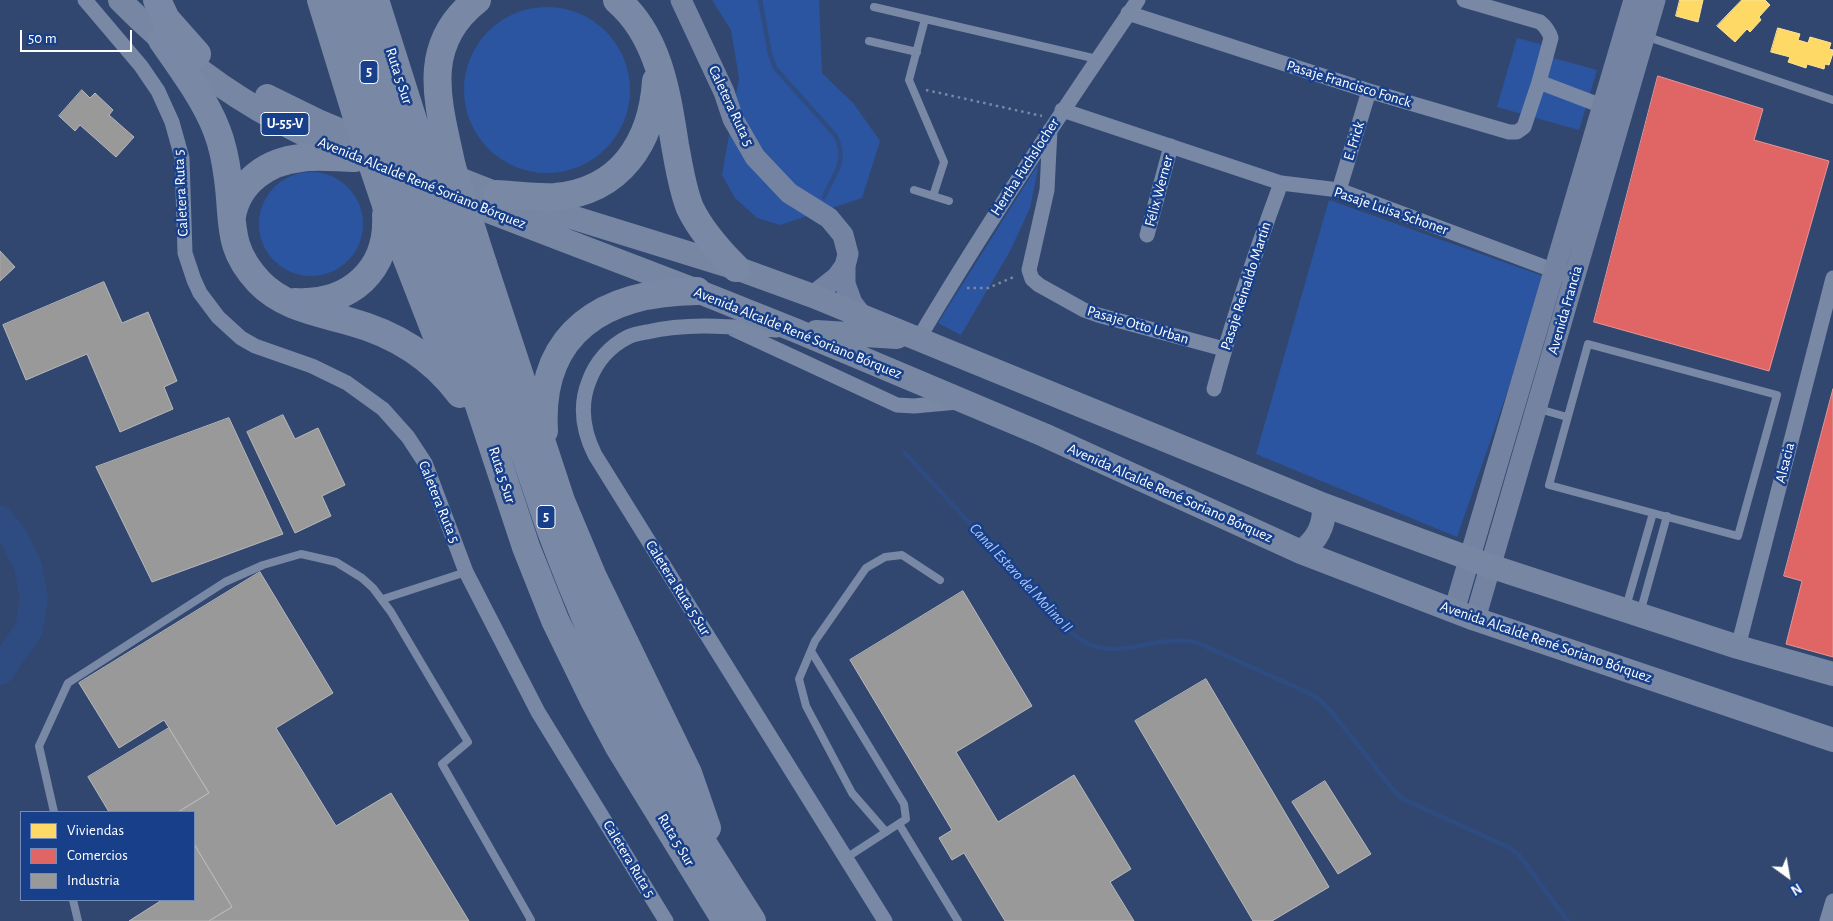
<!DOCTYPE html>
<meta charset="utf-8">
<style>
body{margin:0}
#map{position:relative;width:1833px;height:921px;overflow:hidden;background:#314770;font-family:"Alegreya Sans",sans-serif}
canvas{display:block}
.legend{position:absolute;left:20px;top:811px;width:175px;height:90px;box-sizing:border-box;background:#173f8a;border:1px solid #748cb9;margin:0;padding:6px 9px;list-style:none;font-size:15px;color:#fff}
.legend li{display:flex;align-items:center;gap:10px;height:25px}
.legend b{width:25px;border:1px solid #748cb9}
.north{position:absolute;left:1763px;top:851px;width:50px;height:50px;-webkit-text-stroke:4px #173f8a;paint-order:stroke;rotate:148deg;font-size:14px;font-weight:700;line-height:20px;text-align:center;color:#fff}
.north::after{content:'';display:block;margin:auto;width:18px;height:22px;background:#fff;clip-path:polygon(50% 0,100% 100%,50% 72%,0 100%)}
.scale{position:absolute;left:20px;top:30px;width:112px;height:22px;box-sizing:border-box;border:2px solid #fff;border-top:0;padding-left:6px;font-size:15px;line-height:18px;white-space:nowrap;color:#fff;-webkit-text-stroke:4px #173f8a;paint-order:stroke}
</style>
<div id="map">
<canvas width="1833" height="921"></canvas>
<ul class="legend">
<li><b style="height:14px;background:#ffd966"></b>Viviendas</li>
<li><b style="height:14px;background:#e06666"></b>Comercios</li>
<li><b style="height:14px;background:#999"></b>Industria</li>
</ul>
<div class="north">N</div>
<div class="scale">50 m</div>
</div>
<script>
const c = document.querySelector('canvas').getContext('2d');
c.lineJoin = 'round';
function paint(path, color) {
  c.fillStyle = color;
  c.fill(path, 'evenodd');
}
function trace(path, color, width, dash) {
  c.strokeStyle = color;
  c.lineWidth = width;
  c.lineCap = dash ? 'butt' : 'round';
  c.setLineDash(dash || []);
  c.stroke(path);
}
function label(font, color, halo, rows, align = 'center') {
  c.font = font + ' "Alegreya Sans",sans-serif';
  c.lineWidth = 5;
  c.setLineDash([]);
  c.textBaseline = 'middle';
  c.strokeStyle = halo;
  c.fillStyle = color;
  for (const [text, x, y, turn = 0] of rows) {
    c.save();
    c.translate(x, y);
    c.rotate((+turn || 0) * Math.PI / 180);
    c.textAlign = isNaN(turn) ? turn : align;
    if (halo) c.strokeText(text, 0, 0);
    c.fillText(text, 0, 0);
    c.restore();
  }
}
paint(new Path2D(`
 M712,0h107l3,73 32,31 26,37 -18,57 -82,27 -23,-7 -22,-20 -13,-23 17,-97 -8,-48z
 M464 90a83 83 0 1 1 166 0a83 83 0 1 1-166 0Z
 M1517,38l23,6 6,12 51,14 -18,60 -82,-23z
 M1039,163l-9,45 -20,43 -49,84 -23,-12z
 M259 224a52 52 0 1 1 104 0a52 52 0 1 1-104 0Z
 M1329,200l214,76 -32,105 -54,156 -201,-83z`), '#2b55a1');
const homes = new Path2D(`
 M1680,0h23l-5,22 -22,-6z
 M1742,0h23l5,5 -11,12 2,3 -11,12 -3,-3 -12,13 -18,-16z
 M1778,28l22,6 -2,6 10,3 2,-6 21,6 -2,6 4,1v3l-4,12 -4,-1 -1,5 -17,-5 -1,4 -18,-6 2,-5 -19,-5z`);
paint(homes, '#ffd966');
trace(homes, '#ffe494', 1);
const shops = new Path2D(`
 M1658,76l105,33 -9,31 75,21 -60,210 -175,-49z
 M1833,389v268l-47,-13 16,-63 -18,-5z`);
paint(shops, '#e06666');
trace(shops, '#e99494', 1);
const industry = new Path2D(`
 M82,90l8,8 5,-5 18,17 -4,5 25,22 -18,20 -36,-32 -5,6 -16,-15z
 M0,251l15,16 -15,14z
 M104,282l18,41 26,-11 29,69 -13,6 9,22 -53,23 -33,-78 -61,26 -23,-55z
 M283,415l12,24 23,-11 27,57 -23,11 9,20 -36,17 -48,-101z
 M229,418l54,116 -131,48 -56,-115z
 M260,572l73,121 -57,35 60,98 55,-33 78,128h-260l23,-14 -38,-63v-32h-16l31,-19 -45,-73 -45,28 -40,-65z
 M963,591l69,115 -76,46 42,70 76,-47 57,94 -21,13 24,39h-129l-41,-68 -12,7 -13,-22 13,-8 -102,-170z
 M1206,679l123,208 -57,34h-19l-118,-200z
 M169,728l40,65 -31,19h-69l-21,-35z
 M1325,781l46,73 -33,20 -46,-72z
 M194,844l38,63 -23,14h-80l33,-21h32z`);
paint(industry, '#999');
trace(industry, '#b8b8b8', 1);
trace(new Path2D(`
 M760,0l10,54 5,14 60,67c14,27 -1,38 -11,62
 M905,453l157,171c9,9 19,18 32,22 35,11 67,-13 104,-3l113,51 10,7 9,9 65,82 8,7 107,49 9,7 49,66`), '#2e4c82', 4.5);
trace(new Path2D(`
 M0,520l13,16 15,30 6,33 -5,30 -29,42`), '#2e4c82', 28);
trace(new Path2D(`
 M926,90l116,26
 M967,288h21l28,-12`), '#7888a5', 2.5, [2.5, 4]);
trace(new Path2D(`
 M874,7l223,52
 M925,19l-16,61 35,82 -11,34
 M1645,36l188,64
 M869,41l48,11
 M914,190l35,11
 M1588,344l189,51 -39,141 -189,-51z
 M1539,409l28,8
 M383,599l83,-27
 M1626,607l27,-94
 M1640,613l27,-97
 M811,651l93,153 2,15 -60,39
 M54,812l-15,-66 29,-63 157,-101 38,-17 38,-11 35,8 26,16 11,10 18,24 77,130 -26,22 89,156 -1,1
 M899,824l59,97
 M886,832l-34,-39 -46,-87 -7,-27 16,-38 51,-73 19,-11 17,-2 38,25
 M73,900l5,21`), '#7888a5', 8);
trace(new Path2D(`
 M85,0l56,66 17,25 14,31 10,36 3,95 9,27 6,13 18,24 23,21 14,8 57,20 35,17 36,26 25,28 17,26 41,109 72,140 128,209
 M1128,13l241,78 140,41h8l7,-5 15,-45 12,-44c-2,-7 -5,-11 -11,-16l-76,-22
 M1539,82l63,24
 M1062,110l219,73 58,7 224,84
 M1050,130l-3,60 -18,80 3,9 7,6 45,25 14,5 126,34
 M1339,190l30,-99
 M1147,235l24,-89
 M733,329l164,76 17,1 44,-4
 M776,330c-43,-3 -86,-8 -129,2 -6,1 -13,2 -19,5 -18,9 -32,25 -39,44 -10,25 -6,50 6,74l290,466
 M919,338c68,-115 143,-227 219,-338
 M1214,389c18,-70 42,-138 67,-206
 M1738,647l95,-369
 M1827,921l6,-20`), '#7888a5', 15);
trace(new Path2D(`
 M681,0l43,92 9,27 22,38 34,36 40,25 14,17 5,19 -3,12v18l7,19 10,13
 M813,296l24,-19 8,-11
 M1454,611l180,-611
 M1475,619l180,-619`), '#7383a1', 21);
trace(new Path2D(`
 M120,0c47,48 101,90 161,122 23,13 48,24 72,35
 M267,96l51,25 60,25
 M441,172l56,22 239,74 77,28 511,209 166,61 248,81 95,27
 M449,196l248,95 100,40 247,104 257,117 174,67 358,121
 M816,332l81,5
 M1301,552c16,-12 24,-26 23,-47`), '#7787a3', 24);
trace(new Path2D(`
 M157,0l9,19 31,35
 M321,0l41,134
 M347,0l45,145
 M375,0l44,139
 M617,0c42,36 50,94 58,145 4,21 7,43 15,63 11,23 28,42 46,60
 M162,40c19,27 44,61 55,91 6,15 9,32 11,48 6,43 -2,68 31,103 24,25 57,30 89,39 45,12 84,35 112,73
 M452,167c-13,-62 -34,-121 25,-167
 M497,194c19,1 39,4 58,3 66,-6 97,-55 101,-116
 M386,205l59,152
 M232,216c6,-34 36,-55 69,-58 17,-3 36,0 54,0
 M454,246l97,285c26,70 55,138 90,205 33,63 72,124 111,185
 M429,254l97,293 29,73 40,82 24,45 107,174
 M483,264l78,237 31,74 96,198 19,55
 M295,302c55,3 94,-32 91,-87
 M544,431c-6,-100 61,-139 153,-140`), '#7988a4', 28);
trace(new Path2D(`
 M362,134l24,71
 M419,139l35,107
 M392,145l37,109
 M452,167l31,97`), '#7988a4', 28);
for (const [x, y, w] of [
 [369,72,18],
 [285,124,48],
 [546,517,18]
]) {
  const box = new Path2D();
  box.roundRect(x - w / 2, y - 11.5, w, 23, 4);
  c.fillStyle = '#173f8a';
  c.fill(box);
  trace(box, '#fff', 1);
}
label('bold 14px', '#fff', null, [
 ["5",369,72],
 ["U-55-V",285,124],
 ["5",546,517]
]);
label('15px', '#fff', '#173f8a', [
 ["Ruta 5 Sur",399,76,72],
 ["Pasaje Francisco Fonck",1349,84,17],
 ["Caletera Ruta 5",731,106,65],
 ["E. Frick",1354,141,-73],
 ["Hertha Fuchslocher",1025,167,-57],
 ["Avenida Alcalde René Soriano Bórquez",422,183,22],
 ["Félix Werner",1159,191,-75],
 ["Caletera Ruta 5",181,193,-93],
 ["Pasaje Luisa Schoner",1391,211,19],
 ["Pasaje Reinaldo Martín",1246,286,-72],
 ["Avenida Francia",1565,310,-74],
 ["Pasaje Otto Urban",1138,325,16],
 ["Avenida Alcalde René Soriano Bórquez",798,333,22],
 ["Alsacia",1785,463,-76],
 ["Ruta 5 Sur",502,475,72],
 ["Avenida Alcalde René Soriano Bórquez",1170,493,24],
 ["Caletera Ruta 5",439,502,68],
 ["Caletera Ruta 5 Sur",678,588,58],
 ["Avenida Alcalde René Soriano Bórquez",1546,642,19],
 ["Ruta 5 Sur",676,840,59],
 ["Caletera Ruta 5",629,859,59]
]);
label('italic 16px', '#acc7f6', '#173f8a', [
 ["Canal Estero del Molino II",1021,578,47]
]);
</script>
